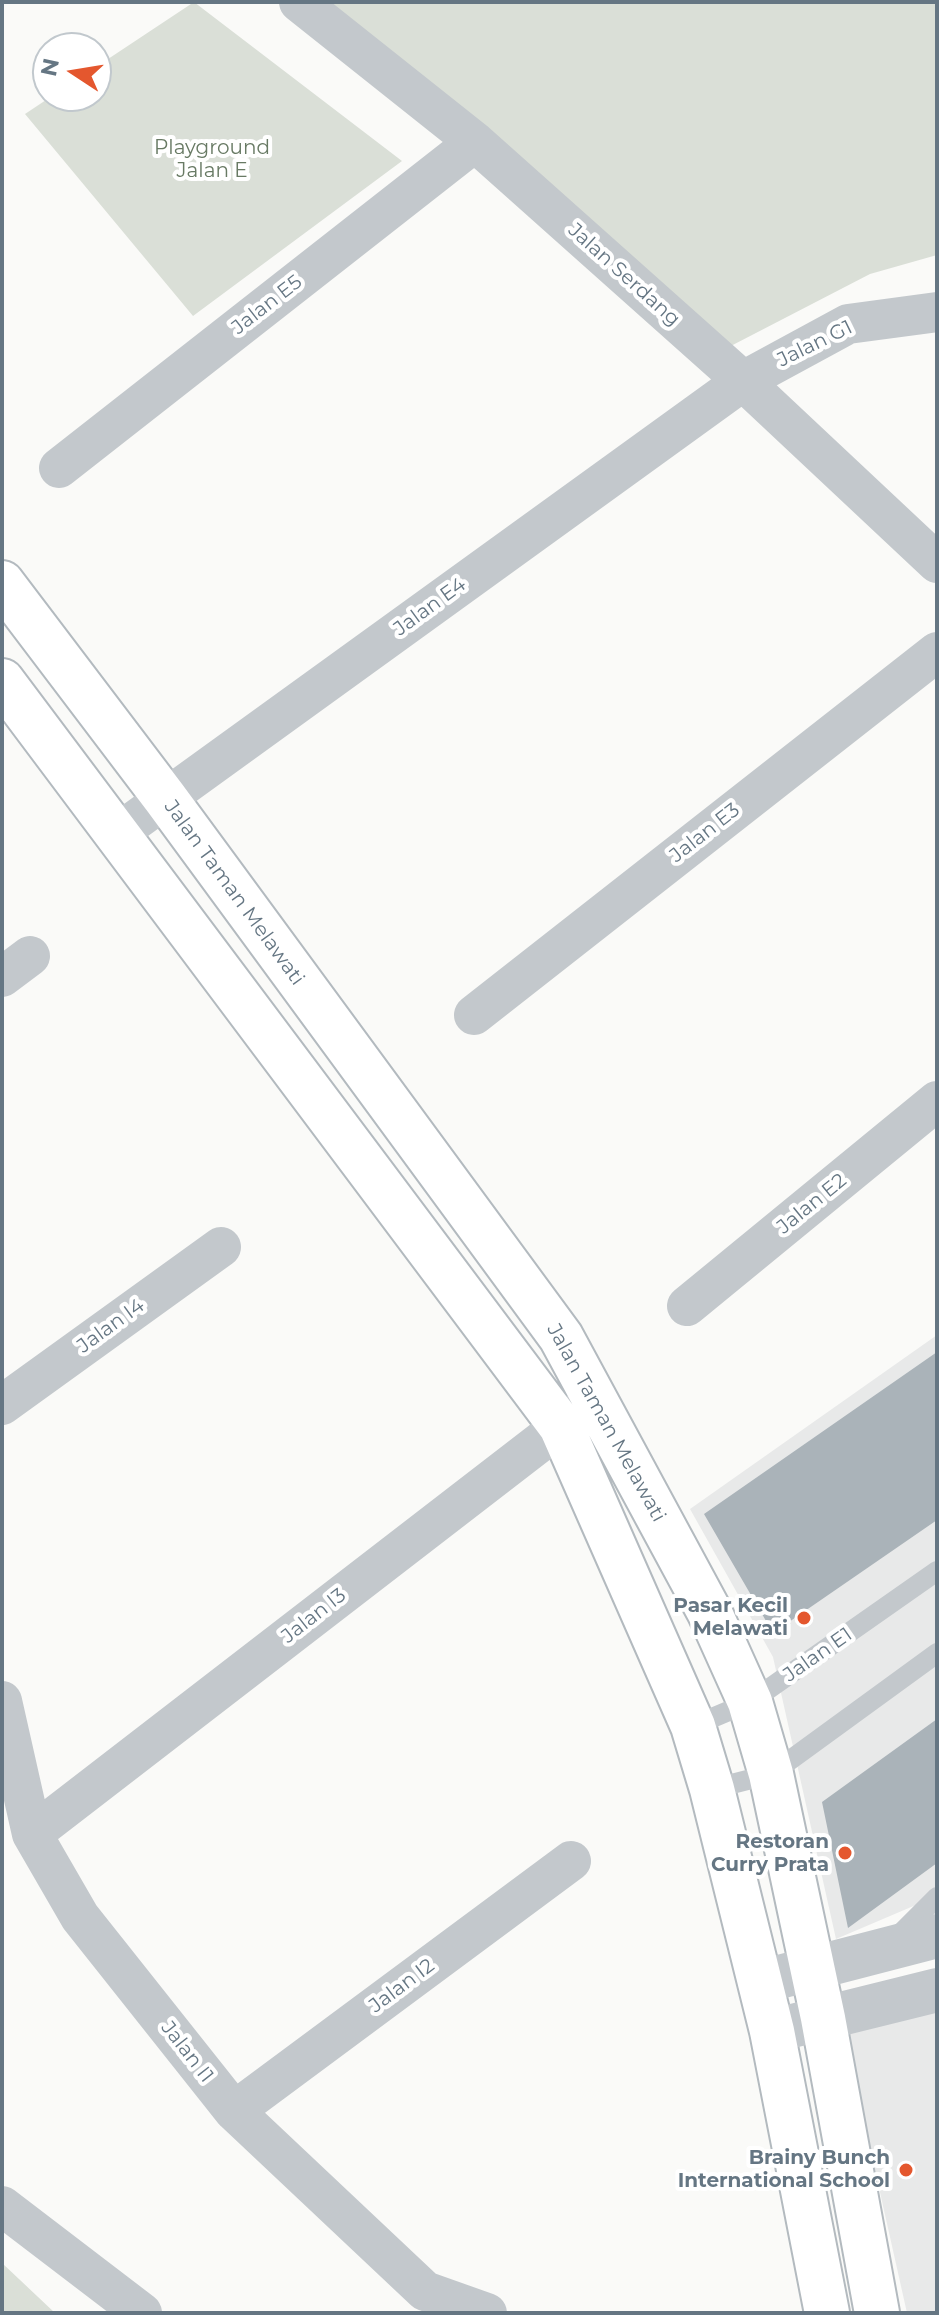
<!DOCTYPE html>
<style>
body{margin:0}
#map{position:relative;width:939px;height:2315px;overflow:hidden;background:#fafaf8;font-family:Montserrat,sans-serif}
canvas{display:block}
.frame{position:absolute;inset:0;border:4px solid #657683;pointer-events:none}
.north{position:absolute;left:32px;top:32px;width:80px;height:80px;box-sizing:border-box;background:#fff;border:2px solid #c1c8cd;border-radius:50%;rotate:282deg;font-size:22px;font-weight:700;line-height:32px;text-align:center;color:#657683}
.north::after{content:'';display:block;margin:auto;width:28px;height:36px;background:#e4572e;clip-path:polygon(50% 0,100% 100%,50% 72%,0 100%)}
</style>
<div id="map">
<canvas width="939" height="2315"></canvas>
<div class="frame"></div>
<div class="north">N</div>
</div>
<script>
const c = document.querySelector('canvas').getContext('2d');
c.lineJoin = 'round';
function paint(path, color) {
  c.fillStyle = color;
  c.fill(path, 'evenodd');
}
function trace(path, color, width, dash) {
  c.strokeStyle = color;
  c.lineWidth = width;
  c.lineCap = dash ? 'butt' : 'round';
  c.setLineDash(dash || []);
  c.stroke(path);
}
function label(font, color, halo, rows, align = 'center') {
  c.font = font + ' Montserrat,sans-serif';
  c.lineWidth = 8;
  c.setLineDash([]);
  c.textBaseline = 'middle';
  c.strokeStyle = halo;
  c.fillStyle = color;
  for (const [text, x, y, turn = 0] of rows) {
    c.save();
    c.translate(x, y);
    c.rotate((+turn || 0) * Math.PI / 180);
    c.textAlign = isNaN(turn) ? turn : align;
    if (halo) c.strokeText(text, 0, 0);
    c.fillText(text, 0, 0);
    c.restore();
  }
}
paint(new Path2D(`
 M937,1335v561l-101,43 -63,-282 -83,-148z
 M937,2000v313h-30l-64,-286z`), '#e8e9e9');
paint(new Path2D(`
 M194,2l208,159 -209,155 -168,-202 27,-18h44v-29z
 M299,2h638v253l-67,19 -145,75z
 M2,2263l53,50h-53z`), '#dadfd7');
paint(new Path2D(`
 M937,1352v168l-164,113 -69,-119z
 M937,1719v144l-89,65 -26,-126z`), '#aab3b9');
const secondary = new Path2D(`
 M2,583l163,215 396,539 148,274 41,91 21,72 52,244 54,295
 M2,681l559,745 132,300 19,63 60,242 55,282`);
trace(secondary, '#b3babf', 48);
trace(new Path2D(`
 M693,1726l57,-24 187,-131
 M712,1789l59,-15 166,-121
 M897,1937l40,-40`), '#c3c8cc', 20);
trace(new Path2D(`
 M299,2l176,140 268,239 194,182
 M59,468l416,-326
 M118,833l625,-452 105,-57 89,-12
 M2,977l28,-21
 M474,1015l463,-363
 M687,1306l250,-205
 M2,1405l219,-158
 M2,1701l30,133 48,83 154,194 191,180 62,22
 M32,1834l555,-428
 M234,2111l337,-250
 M2,2206l140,107`), '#c3c8cc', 40);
trace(new Path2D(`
 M760,1982l177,-46
 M772,2031l165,-41`), '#c3c8cc', 44);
trace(secondary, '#fff', 44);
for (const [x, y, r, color] of [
 [804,1618,8,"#e4572e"],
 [845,1853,8,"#e4572e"],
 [906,2170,8,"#e4572e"]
]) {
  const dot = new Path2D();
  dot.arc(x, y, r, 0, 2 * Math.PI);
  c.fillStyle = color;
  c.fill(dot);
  trace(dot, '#fff', 3);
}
label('20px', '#687a64', '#fff', [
 ["Playground",212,148],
 ["Jalan E",212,171]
]);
label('20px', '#657683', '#fff', [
 ["Jalan Serdang",624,275,42],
 ["Jalan E5",267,305,-38],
 ["Jalan G1",815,344,-26],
 ["Jalan E4",430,607,-36],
 ["Jalan E3",705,833,-38],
 ["Jalan Taman Melawati",234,893,54],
 ["Jalan E2",812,1204,-39],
 ["Jalan I4",111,1326,-36],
 ["Jalan Taman Melawati",606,1423,61],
 ["Jalan I3",314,1616,-38],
 ["Jalan E1",818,1655,-35],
 ["Jalan I2",402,1986,-37],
 ["Jalan I1",187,2052,52]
]);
label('bold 20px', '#657683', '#fff', [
 ["Pasar Kecil",788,1606],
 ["Melawati",788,1629],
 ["Restoran",829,1842],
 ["Curry Prata",829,1865],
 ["Brainy Bunch",890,2158],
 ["International School",890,2181]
], 'right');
</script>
